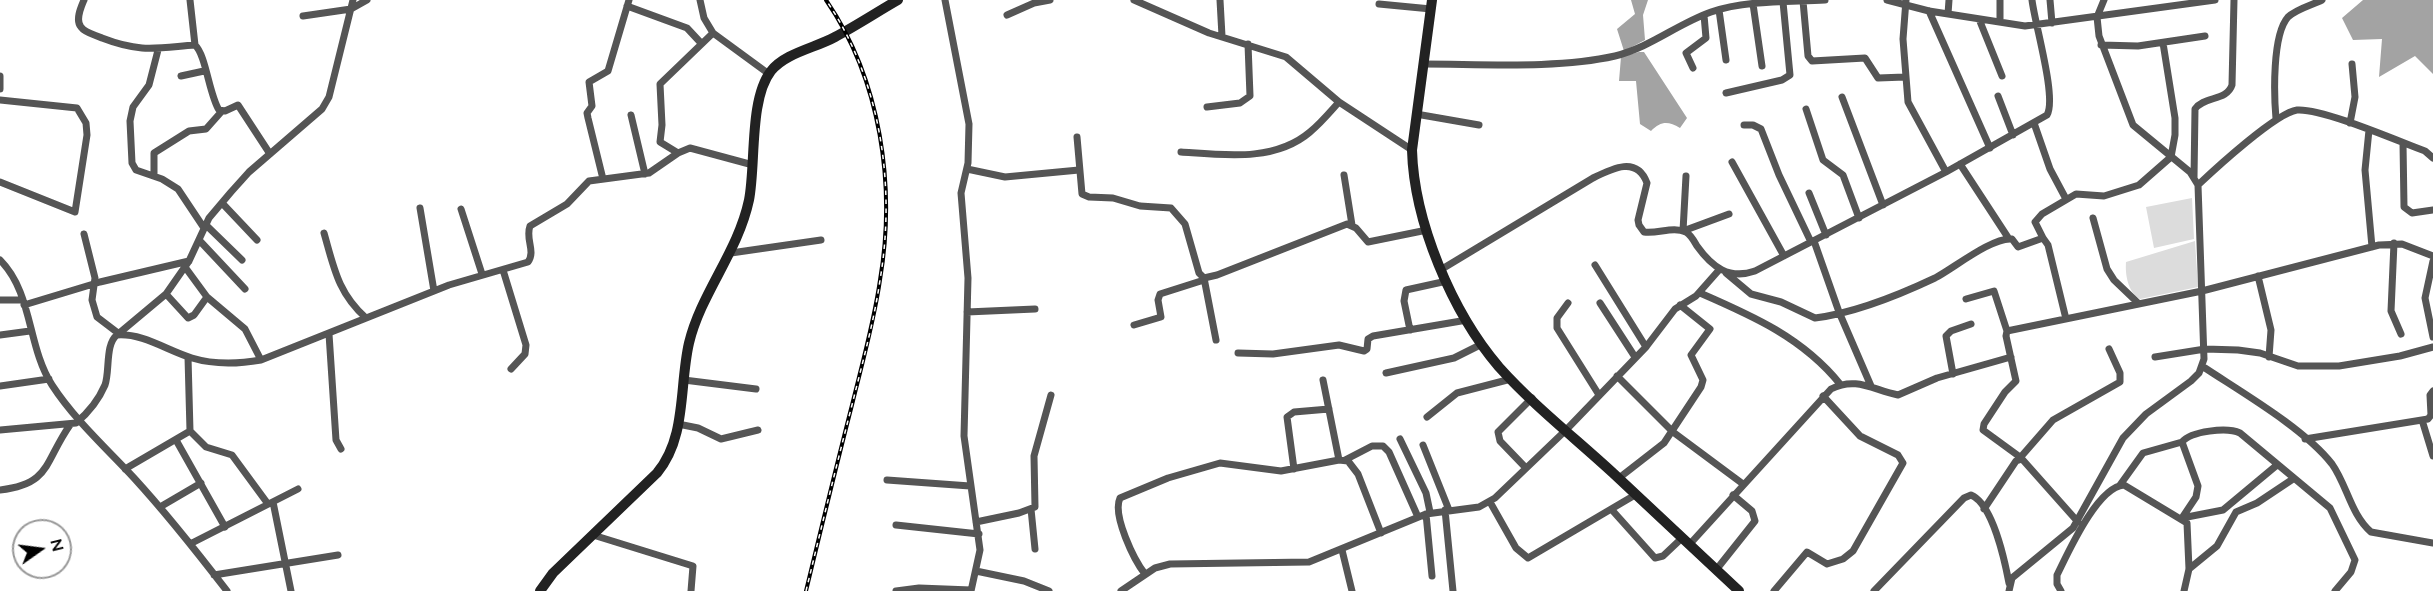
<!DOCTYPE html>
<style>
body{margin:0}
#map{position:relative;width:2433px;height:591px;overflow:hidden;background:#fff;font-family:Lato,sans-serif}
canvas{display:block}
.north{position:absolute;left:12px;top:519px;width:60px;height:60px;box-sizing:border-box;background:#fff;border:2px solid #999;border-radius:50%;rotate:76deg;font-size:16px;font-weight:700;line-height:24px;text-align:center;color:#000}
.north::after{content:'';display:block;margin:auto;width:21px;height:27px;background:#000;clip-path:polygon(50% 0,100% 100%,50% 72%,0 100%)}
</style>
<div id="map">
<canvas width="2433" height="591"></canvas>
<div class="north">N</div>
</div>
<script>
const c = document.querySelector('canvas').getContext('2d');
c.lineJoin = 'round';
function paint(path, color) {
  c.fillStyle = color;
  c.fill(path, 'evenodd');
}
function trace(path, color, width, dash) {
  c.strokeStyle = color;
  c.lineWidth = width;
  c.lineCap = dash ? 'butt' : 'round';
  c.setLineDash(dash || []);
  c.stroke(path);
}
paint(new Path2D(`
 M2192,198l2,41 -40,9 -8,-41z
 M2195,241l3,46 -58,12c-12,-7 -15,-24 -14,-37z`), '#dcdcdc');
paint(new Path2D(`
 M1631,0h17l-5,15 2,25 -21,11 -7,-22 18,-15z
 M2363,0h70v74l-18,-18 -36,21 3,-38 -29,1 -11,-22z
 M1639,52h5l43,66 -7,10c-12,-7 -19,-7 -29,3l-11,-7 -4,-43h-17l2,-24z`), '#a3a3a3');
trace(new Path2D(`
 M84,0c-3,7 -9,20 -3,27 4,6 15,8 21,11 39,15 54,10 93,7 11,10 14,49 24,65l6,1 13,-6 32,49
 M190,0l5,45
 M700,0l4,18 9,15 56,41
 M945,0l24,124 -1,39 -7,30 7,85 -4,158 16,114 -9,41
 M1134,0l75,33 77,24 53,45 73,48
 M1220,0l2,36
 M1887,0l42,11 96,15 190,-26
 M1906,0l-3,39 5,63 38,70
 M2050,0l2,23
 M1803,1l5,55 4,5 53,-3 13,20 27,-1
 M1379,4l52,5
 M1753,4l9,62
 M627,6l60,22 14,15
 M1719,10l7,50
 M1929,11l61,137
 M1948,14l1,-14
 M1007,15l27,-12 16,-3
 M303,16l48,-7 16,-9
 M1979,19l23,57
 M2000,22v-22
 M2101,45l37,1 67,-10
 M158,50l-9,35 -16,22 -3,14 2,42 4,7 26,9 16,10 26,39
 M1423,64c60,0 135,5 192,-8 36,-9 62,-32 96,-44 35,-12 77,-10 114,-12
 M1693,68l-7,-15 20,-15 -2,-23
 M0,76v13
 M181,76l23,-5
 M1726,93l56,-13 8,-5 -7,-73
 M1998,96l15,39
 M1842,97l41,108
 M0,100l77,8 9,15 1,12 -12,77 -75,-30
 M1207,107l33,-4 10,-7 -2,-52
 M1806,109l17,51 20,15 16,43
 M1416,114l63,11
 M631,115l14,59
 M2276,119c-2,-23 -4,-84 12,-102 8,-8 24,-12 34,-17
 M2034,123l16,46 16,30
 M2350,123l5,-26 -3,-33
 M1744,125h9l8,4 18,46 32,67
 M2369,130l-4,40 7,77
 M1077,137l5,57 7,3 24,1 27,8 31,2 14,16 14,49 5,5 13,-3 130,-51 9,4 12,14 59,-12
 M2403,143l1,64 8,6 21,-3
 M1181,152c43,3 94,10 129,-20 11,-9 20,-20 29,-30
 M678,153l-18,-11 2,-17 -2,-41 53,-51
 M1732,162l52,94
 M1960,164l49,75
 M967,169l38,8 74,-7
 M1344,175l8,50
 M154,176v-23l35,-22 17,-2 16,-18
 M1686,176l-3,55 46,-17
 M2194,178l1,-69c9,-13 32,-8 37,-24l2,-85
 M603,179l-15,-61 -1,-5 5,-7 -3,-24 19,-11 21,-71
 M2198,185c18,-17 78,-72 99,-75 25,-2 101,31 128,41l8,7
 M1809,193l17,42
 M222,203l35,37
 M420,208l14,83
 M461,209l21,65
 M2093,218l14,51 7,11 24,23
 M206,225l36,35
 M324,233c10,35 14,60 42,85
 M84,234l11,44 -3,22 5,17 21,16
 M2043,238l-8,-16 7,-8 34,-20 28,2 35,-11 32,-28 4,-22v-17l-12,-75
 M199,240l46,49
 M1814,241l25,71 32,74
 M2394,243l-3,68 10,23
 M731,253l90,-13
 M0,260c33,33 27,86 52,125 22,34 54,63 82,93 33,36 63,74 93,113
 M2433,261l-8,37 8,39
 M1595,265l51,82
 M185,267l22,30 38,32 16,31
 M1442,269l151,-91c20,-10 44,-22 54,5l-9,37 1,5 5,7c14,2 29,-6 42,0 5,3 8,9 11,14 15,21 32,34 58,25l191,-99 101,-57c10,-17 -12,-90 -15,-115
 M503,270l23,75 -1,9 -14,15
 M1726,273l25,21 30,8 34,16c40,-5 84,-23 120,-40 19,-10 57,-41 77,-39l6,8 25,-9 5,7 18,74
 M2258,276l13,54 -2,27
 M1204,278l12,62
 M1700,293c53,23 103,45 140,91
 M166,294l22,24 6,-3 13,-18
 M1966,299l28,-8 13,40
 M0,300h23
 M1568,303l-11,15v10l42,67
 M1600,303l35,54
 M24,305l76,-23 89,-21
 M967,312l68,-3
 M1134,325l27,-8 -3,-17 2,-6 44,-14
 M1410,330l-6,-29 2,-11 41,-9
 M329,334l7,106 5,9
 M0,335l30,-4
 M117,335l49,-41 23,-33 20,-43 22,-26 18,-20 73,-63 7,-12 24,-97
 M1238,353l35,1 66,-9 25,6 3,-2 1,-10 5,-3 94,-16
 M2155,357l50,-8 33,1 22,3 38,13h41l61,-10 33,-9
 M2202,366c39,26 102,62 130,98 15,21 19,51 39,68l62,11
 M1386,373l68,-15 28,-14
 M1953,374l-7,-38 5,-5 20,-7
 M1617,376l56,56 70,52
 M684,380l72,9
 M1323,380l16,80
 M0,386l49,-7
 M1427,417l30,-24 54,-14
 M2424,420h-2l11,36
 M678,424l20,4 23,11 37,-9
 M0,430l76,-7c12,-10 23,-24 29,-38 5,-14 0,-41 12,-50 26,-2 51,16 75,23 23,7 46,6 69,2l188,-75 79,-23c8,-11 -3,-23 2,-36l37,-22 22,-23 60,-8 29,-20 12,-5 63,17
 M190,431l16,16 26,8 36,49
 M1400,439l26,54 4,19
 M2305,439l123,-20 3,-4 -1,-20 3,-4
 M176,440l49,87
 M1423,445l26,65
 M2020,457l-37,-27 1,-6 21,-32 11,-11 -10,-45 1,-5 195,-40 177,-46 23,-1 31,12
 M2019,459l34,-39 67,-38v-9l-11,-24
 M1345,460l27,-14h11l6,6 29,65
 M1526,468l-26,-27 -2,-9 34,-34
 M125,469l65,-38 -2,-74
 M1294,469l-7,-52 7,-5 35,-3
 M1619,478l45,-35 37,-56 2,-7 -12,-25 19,-26 -30,-24
 M887,480l83,6
 M2120,485l23,-32 39,-11
 M0,490c51,-6 44,-28 70,-65
 M273,502l18,89
 M1490,502l26,46 12,10 107,-63
 M160,507l41,-24
 M1031,509l4,40
 M1984,509l32,-48 6,-2 56,63
 M1445,510l8,81
 M1612,510l43,48 8,-2 19,-18
 M1426,514l6,62
 M2182,518l14,-21 2,-11 -16,-44c9,-11 45,-15 58,-9l90,75 25,52 -4,12 -16,19
 M2182,518l41,-8 54,-45
 M976,522l43,-9 16,-6 -1,-51 17,-61
 M896,525l83,9
 M593,535l100,31 -2,25
 M190,544l108,-55
 M1689,545l142,-156c25,-13 42,1 67,6l39,-17 74,-21
 M1342,550l10,41
 M2189,569l28,-23 19,-34 21,-9 36,-24
 M1716,570l39,-49 -3,-10 -19,-16
 M976,571l48,10 25,10
 M1145,574c-11,-14 -33,-59 -25,-76l48,-20 52,-15 61,8 58,-11 9,1 10,13 23,59
 M214,575l124,-20
 M896,591l23,-3 52,2
 M1121,591l34,-23 15,-4 139,-2 117,-48 53,-7 16,-9 71,-68 80,-83 29,-38 21,-13 23,-26
 M1774,591l33,-39 20,12 16,-5 10,-8 50,-88 -5,-8 -38,-19 -37,-40
 M1874,591l90,-93 7,-3c22,9 34,67 38,88
 M2009,591l3,-13 61,-50 50,-90 23,-24 45,-33 8,-8 5,-14 -6,-174 -8,-13 -57,-47 -34,-89 -2,-19 7,-17
 M2061,591l-4,-7v-9c11,-22 40,-88 67,-90l63,38 2,46 -5,22`), '#555', 7);
trace(new Path2D(`
 M1432,0l-20,150c2,72 40,162 87,217 34,38 76,71 114,106 42,39 84,79 126,118
 M540,591l13,-18 104,-100c30,-36 22,-87 32,-130 12,-50 49,-91 60,-143 7,-35 0,-101 22,-129 14,-18 44,-23 64,-34 21,-11 42,-25 63,-37`), '#222', 10);
const rail = new Path2D(`
 M806,591c15,-62 30,-124 46,-186 10,-41 22,-83 28,-125 16,-94 1,-200 -54,-280`);
trace(rail, '#000', 4);
trace(rail, '#fff', 1.5, [4.5]);
</script>
